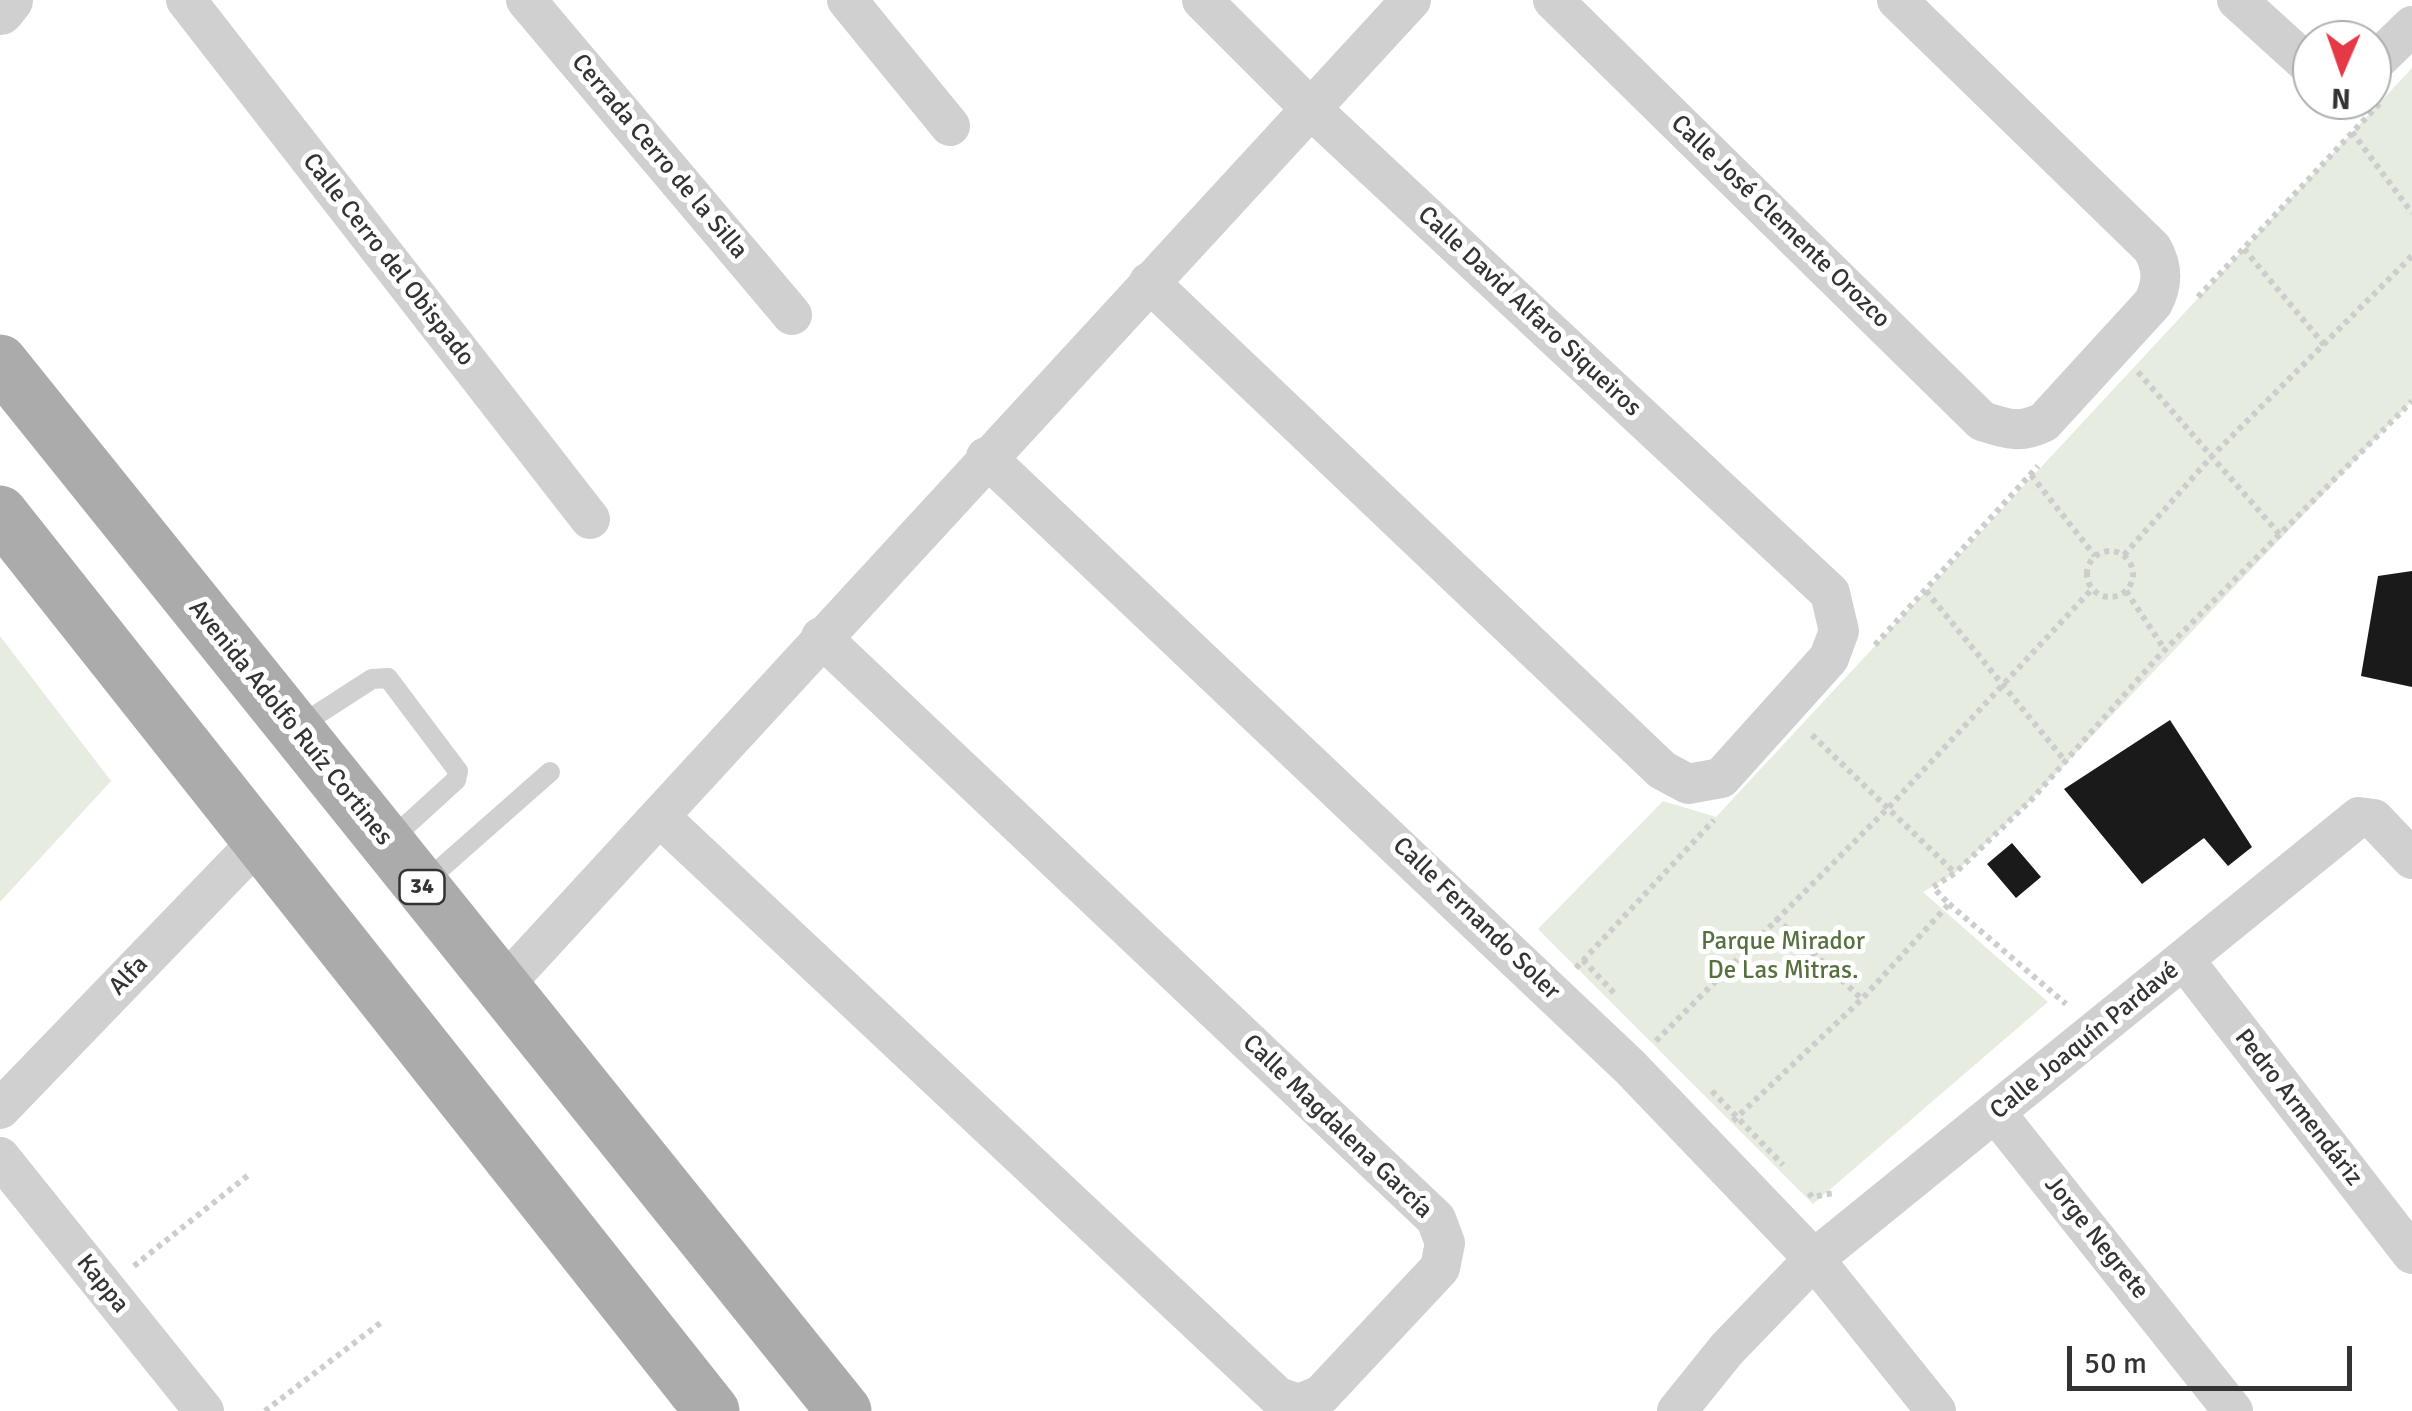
<!DOCTYPE html>
<meta charset="utf-8">
<style>
body{margin:0}
#map{position:relative;width:2412px;height:1411px;overflow:hidden;background:#fff;font-family:Signika,sans-serif}
canvas{display:block}
.north{position:absolute;left:2292px;top:20px;width:100px;height:100px;box-sizing:border-box;background:#fff;border:2px solid #adadad;border-radius:50%;rotate:182deg;font-size:28px;font-weight:700;line-height:40px;text-align:center;color:#333}
.north::after{content:'';display:block;margin:auto;width:35px;height:45px;background:#e63946;clip-path:polygon(50% 0,100% 100%,50% 72%,0 100%)}
.scale{position:absolute;left:2067px;top:1346px;width:285px;height:45px;box-sizing:border-box;border:5px solid #333;border-top:0;padding-left:12px;font-size:30px;line-height:35px;white-space:nowrap;color:#333;-webkit-text-stroke:8px #fff;paint-order:stroke}
</style>
<div id="map">
<canvas width="2412" height="1411"></canvas>
<div class="north">N</div>
<div class="scale">50 m</div>
</div>
<script>
const c = document.querySelector('canvas').getContext('2d');
c.lineJoin = 'round';
function paint(path, color) {
  c.fillStyle = color;
  c.fill(path, 'evenodd');
}
function trace(path, color, width, dash) {
  c.strokeStyle = color;
  c.lineWidth = width;
  c.lineCap = dash ? 'butt' : 'round';
  c.setLineDash(dash || []);
  c.stroke(path);
}
function label(font, color, halo, rows, align = 'center') {
  c.font = font + ' Signika,sans-serif';
  c.lineWidth = 10;
  c.setLineDash([]);
  c.textBaseline = 'middle';
  c.strokeStyle = halo;
  c.fillStyle = color;
  for (const [text, x, y, turn = 0] of rows) {
    c.save();
    c.translate(x, y);
    c.rotate((+turn || 0) * Math.PI / 180);
    c.textAlign = isNaN(turn) ? turn : align;
    if (halo) c.strokeText(text, 0, 0);
    c.fillText(text, 0, 0);
    c.restore();
  }
}
paint(new Path2D(`
 M2412,68v333l-381,399 -76,73 -32,19 125,110 -235,202 -275,-275 125,-128 53,16z
 M0,636l111,145 -111,121z`), '#e6ecdf');
paint(new Path2D(`
 M2412,571v116l-51,-11 17,-100z
 M2170,720l82,127 -24,19 -24,-28 -62,46 -78,-95z
 M2012,843l29,34 -25,21 -29,-34z`), '#1a1a1a');
trace(new Path2D(`
 M2352,132l60,81
 M2244,249l82,98
 M2198,297l183,-195
 M2138,372l144,165
 M2031,475l64,81
 M2087 574a23 23 0 1 1 46 0a23 23 0 1 1-46 0Z
 M2124,555l89,-100 199,-199
 M1926,591l140,171
 M2126,591l39,59
 M1875,645l163,-179
 M1812,735l143,138
 M1949,904l117,100
 M1776,918l86,81
 M1583,960l32,34
 M1576,968l138,-148
 M1656,1041l234,-235 202,-217
 M1712,1091l71,74
 M1733,1121l129,-122 87,-95 -16,-17 22,-14 76,-73 127,-143 254,-256
 M1809,1193l3,4 22,-4
 M134,1266l117,-93
 M265,1411l118,-90`), '#cdcdcd', 6, [5, 5]);
trace(new Path2D(`
 M296,728l76,-49 16,-1 70,93 -2,9 -68,62
 M424,883l126,-111`), '#d0d0d0', 20);
trace(new Path2D(`
 M186,0l404,519
 M526,0l266,315
 M847,0l103,126
 M1553,0l429,421c25,8 38,13 62,1l109,-119c10,-19 10,-36 -1,-55l-255,-248
 M2237,0l75,68
 M2372,65l40,-39
 M1149,282l513,488 26,14 33,-6 108,-120 10,-27 -9,-38 -519,-484 -109,-109
 M986,457l644,610 184,192 122,152
 M661,818l617,579 21,7 22,-9 119,-127 5,-25 -9,-24 -615,-582
 M2185,961l227,293
 M502,987l909,-987
 M0,1109l257,-266
 M1995,1112l238,299
 M0,1157l204,254
 M1677,1411l50,-62 87,-90 545,-442 15,2 38,40`), '#d0d0d0', 40);
trace(new Path2D(`
 M0,10l8,-10`), '#d0d0d0', 50);
trace(new Path2D(`
 M0,362l844,1049
 M0,513l712,898`), '#ababab', 55);
for (const [x, y, w] of [
 [422,887,45]
]) {
  const box = new Path2D();
  box.roundRect(x - w / 2, y - 17, w, 34, 8);
  c.fillStyle = '#fff';
  c.fill(box);
  trace(box, '#333', 2.5);
}
label('bold 22px', '#333', null, [
 ["34",422,887]
]);
label('25px', '#333', '#fff', [
 ["Cerrada Cerro de la Silla",659,157,50],
 ["Calle José Clemente Orozco",1780,222,44],
 ["Calle Cerro del Obispado",388,260,52],
 ["Calle David Alfaro Siqueiros",1529,312,43],
 ["Avenida Adolfo Ruíz Cortines",290,723,51],
 ["Calle Fernando Soler",1476,919,44],
 ["Alfa",129,976,-46],
 ["Calle Joaquín Pardavé",2085,1041,-39],
 ["Pedro Armendáriz",2298,1108,52],
 ["Calle Magdalena García",1337,1127,44],
 ["Jorge Negrete",2096,1238,51],
 ["Kappa",102,1284,51]
]);
label('25px', '#56703f', '#fff', [
 ["Parque Mirador",1783,942],
 ["De Las Mitras.",1783,971]
]);
</script>
